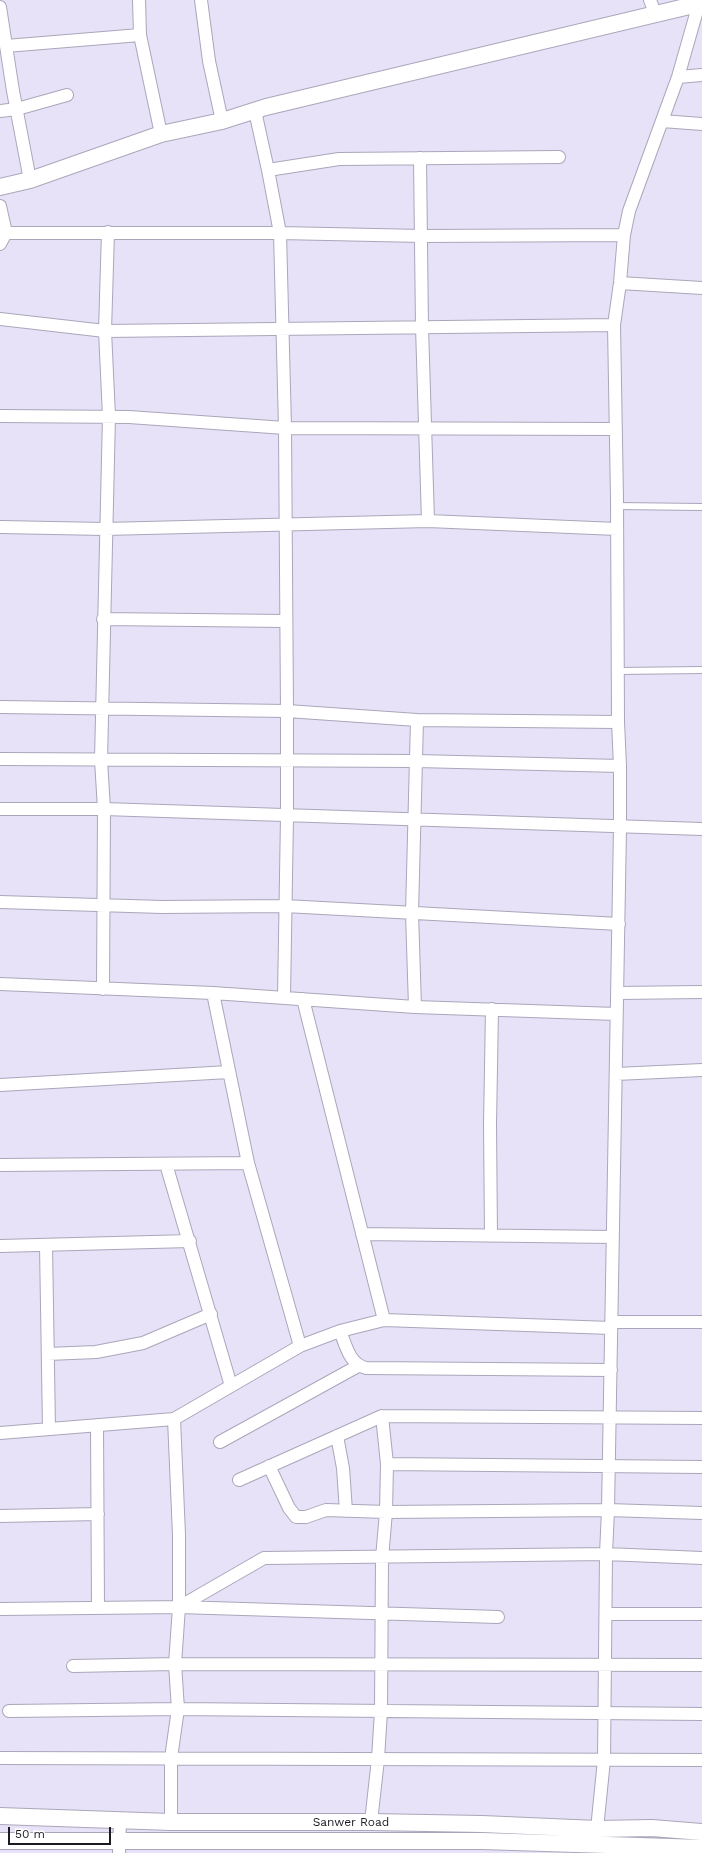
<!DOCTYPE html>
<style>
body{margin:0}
#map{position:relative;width:702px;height:1853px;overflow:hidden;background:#e7e2f7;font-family:"Work Sans",sans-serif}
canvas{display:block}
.scale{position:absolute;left:8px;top:1827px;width:103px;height:18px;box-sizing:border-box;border:2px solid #1b1921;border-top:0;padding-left:5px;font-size:12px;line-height:14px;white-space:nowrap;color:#1b1921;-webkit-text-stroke:3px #fff;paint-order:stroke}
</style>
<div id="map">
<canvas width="702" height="1853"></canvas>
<div class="scale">50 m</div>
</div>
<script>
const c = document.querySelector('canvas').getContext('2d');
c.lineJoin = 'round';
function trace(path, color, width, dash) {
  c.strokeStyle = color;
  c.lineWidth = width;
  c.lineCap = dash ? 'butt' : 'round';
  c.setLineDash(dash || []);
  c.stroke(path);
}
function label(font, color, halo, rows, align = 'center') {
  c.font = font + ' "Work Sans",sans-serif';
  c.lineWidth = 3.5;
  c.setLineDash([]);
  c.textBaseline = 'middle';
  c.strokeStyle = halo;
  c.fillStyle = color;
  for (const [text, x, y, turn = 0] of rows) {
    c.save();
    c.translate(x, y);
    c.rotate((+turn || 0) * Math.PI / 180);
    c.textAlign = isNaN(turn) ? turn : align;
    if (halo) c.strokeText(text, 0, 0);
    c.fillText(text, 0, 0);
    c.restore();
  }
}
const lane = new Path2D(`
 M617,506l85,1
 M618,671l84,-1`);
const street = new Path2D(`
 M139,0l1,35 21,99
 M201,0l8,61 13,60
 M650,0l5,13
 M0,7l13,84 17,89
 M6,46l134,-11
 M678,77l24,-2
 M0,111l17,-2 50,-14
 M255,111l13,59 12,63 5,195 2,283v105l-3,181
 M662,121l40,3
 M420,158l2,169 6,194
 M268,170l71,-11 220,-2
 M0,206l6,27 -6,11
 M6,233h274l142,3 202,-1
 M620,283l82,5
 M0,319l105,12 509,-6
 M0,416l129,1 156,11 331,1
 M0,527l105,2 323,-8 189,8
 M103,619l183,2
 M0,707l287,4 130,9 201,2
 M0,759l417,2 203,5
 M0,809h104l598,20
 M0,902l162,5 123,-1 334,18
 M0,984l213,9 202,14 201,7
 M103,989l1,-180 -3,-49 8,-344 -4,-85 3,-99
 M213,993l35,170
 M618,993l84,-1
 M303,999l81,321
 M415,1007l-3,-94 5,-193
 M616,1074l86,-4
 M0,1085l229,-13
 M166,1164l65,222
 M0,1165l248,-2 52,183 -126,73 -174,14
 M362,1234l251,3
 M491,1236l-1,-111 2,-116
 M46,1245l3,184
 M0,1246l190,-5
 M612,1322h90
 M340,1331c6,14 9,33 26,37l245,2
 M300,1346l40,-15 44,-11 227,8
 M48,1354l48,-2 47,-9 68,-29
 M174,1419l5,116v72l319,10
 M97,1425l1,183
 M337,1436l6,32 3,43
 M220,1442l138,-76
 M387,1464l315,3
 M269,1466l20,42 7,9h10l20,-7 60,2 222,-2 94,3
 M239,1480l143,-64 320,2
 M0,1516l98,-2
 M0,1609l179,-2
 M606,1614h96
 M73,1666l102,-2 527,1
 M9,1711l169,-2 -3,-45 4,-57 85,-49 342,-4 96,4
 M0,1758l702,2
 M171,1822v-64l7,-49 524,5
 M371,1822l7,-63 3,-48 1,-153 4,-46 1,-48 -5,-48
 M597,1829l7,-69 2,-206 2,-44 12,-682v-62l-2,-44 -1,-223 -3,-174 6,-42 4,-48 5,-24 49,-134 22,-77
 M119,1853l1,-34`);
const secondary = new Path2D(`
 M0,187l30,-7 131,-46 61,-13 44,-14 436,-104
 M0,1816l171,6h200l111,2 115,5 55,-1 50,4
 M0,1841h482l220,7`);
trace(lane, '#aba6ba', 8);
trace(street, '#aba6ba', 14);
trace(secondary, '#aba6ba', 18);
trace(lane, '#fff', 6);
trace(street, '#fff', 12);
trace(secondary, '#fff', 16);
label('12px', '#1b1921', '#fff', [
 ["Sanwer Road",351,1822]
]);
</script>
